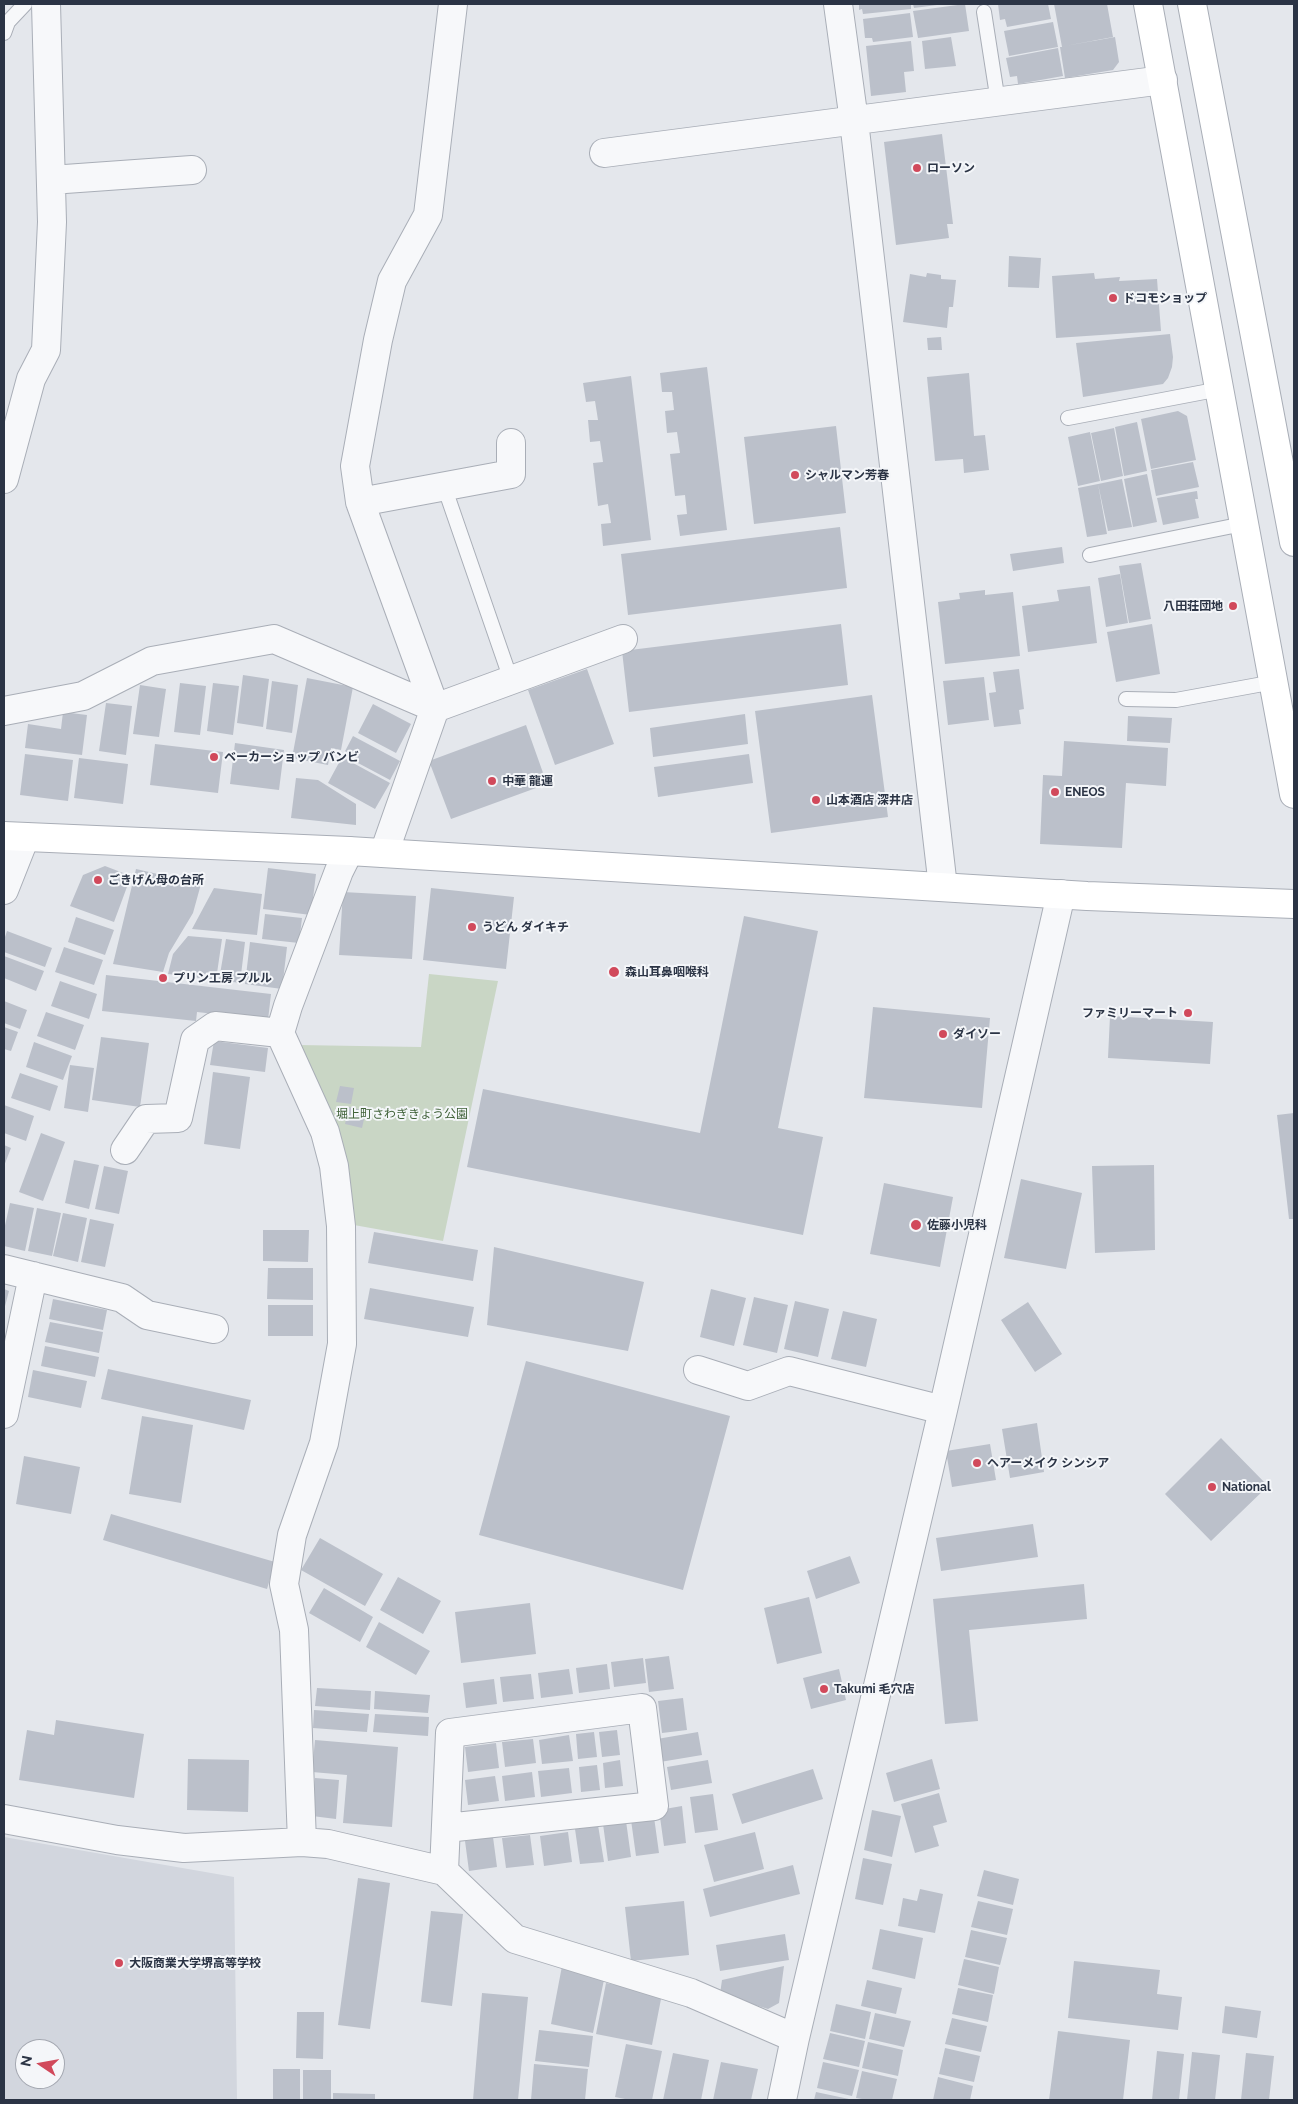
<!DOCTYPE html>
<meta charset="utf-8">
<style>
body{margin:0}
#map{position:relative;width:1298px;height:2104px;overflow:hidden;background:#e4e7ec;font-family:Raleway,sans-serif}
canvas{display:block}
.frame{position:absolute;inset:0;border:5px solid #2b3445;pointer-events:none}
.north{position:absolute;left:15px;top:2039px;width:50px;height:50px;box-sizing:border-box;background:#f4f6f9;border:1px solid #a4a8b1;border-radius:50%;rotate:282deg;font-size:14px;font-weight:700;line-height:20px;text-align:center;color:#2b3445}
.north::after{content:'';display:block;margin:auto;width:18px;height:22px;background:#d1495b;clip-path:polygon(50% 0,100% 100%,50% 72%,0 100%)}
</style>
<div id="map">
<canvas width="1298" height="2104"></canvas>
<div class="frame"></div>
<div class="north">N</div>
</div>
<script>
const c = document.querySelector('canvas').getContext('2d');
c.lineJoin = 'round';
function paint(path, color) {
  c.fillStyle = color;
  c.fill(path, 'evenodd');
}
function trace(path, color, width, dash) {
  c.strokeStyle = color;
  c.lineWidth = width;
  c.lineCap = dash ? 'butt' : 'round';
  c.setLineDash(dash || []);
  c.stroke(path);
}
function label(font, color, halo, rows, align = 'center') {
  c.font = font + ' Raleway,"Noto Sans JP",sans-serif';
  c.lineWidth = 4;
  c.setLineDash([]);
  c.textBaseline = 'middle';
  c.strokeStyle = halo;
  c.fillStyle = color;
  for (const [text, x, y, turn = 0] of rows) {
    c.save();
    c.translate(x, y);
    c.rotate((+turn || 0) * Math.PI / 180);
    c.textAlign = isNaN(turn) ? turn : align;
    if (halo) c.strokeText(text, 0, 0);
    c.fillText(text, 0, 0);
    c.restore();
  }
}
paint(new Path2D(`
 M4,1837l230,40 3,223h-233zM25,2049h30v30h-30z`), '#d2d6de');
paint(new Path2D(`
 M429,974l69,7 -55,260 -89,-16c-2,-64 -24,-125 -56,-180l123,2z`), '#c9d6c5');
paint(new Path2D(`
 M859,4h52v5l-48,5 -1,-5 -3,1z
 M913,4h24v1l-23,3z
 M965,4l4,27 -51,7 -5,-27z
 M998,4h50l3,15 -44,8 -2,-8 -5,1z
 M1054,4h53l6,33 -48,9 50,-9 4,25 -6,8 -48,8 -5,-31h2z
 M910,13l3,24 -40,5 -1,-4h-7l-2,-19z
 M1053,22l5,25 -49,9 -5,-25z
 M951,37l5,29 -31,3 -3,-28z
 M911,41l3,30 -10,1 2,20 -35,4 -5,-50z
 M1058,48l5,28 -45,8 -1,-8 -7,1 -4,-19z
 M942,134l11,90h-6l2,14 -53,7 -12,-103z
 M1009,256l32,2 -2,30 -31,-1z
 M927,273l14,2v4l15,1 -3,27h-4l-2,21 -44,-6 7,-48 16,3z
 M1094,273l1,6 25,-2 -1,4 38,-2 4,52 -105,7 -4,-62z
 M1170,334l3,23 -1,10 -4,11 -5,6 -80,13 -7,-54z
 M941,337l1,13h-14l-1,-12z
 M707,367l20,163 -47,6 -3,-21 10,-1 -2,-19 -10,1 -5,-42 10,-1 -3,-21 -10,1 -2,-22 9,-1 -2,-18h-10l-2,-19z
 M969,373l5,63 11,-1 4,35 -25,3 -1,-14 -28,2 -8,-84z
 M631,376l20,164 -48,6 -2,-22 10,-1 -3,-19 -10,2 -5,-43 10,-1 -3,-21 -10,1 -2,-22h10l-3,-19 -9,1 -3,-19z
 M1178,411l9,5 9,44 -45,9 -10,-50z
 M1137,422l10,49 -23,5 -9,-49z
 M836,426l10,87 -92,11 -10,-87z
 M1114,428l9,48 -22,5 -10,-48z
 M1090,432l10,49 -22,5 -10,-49z
 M1193,462l6,25 -43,9 -5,-26z
 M1147,474l10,48 -24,5 -9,-48z
 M1122,479l10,48 -24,4 -10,-47z
 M1098,484l9,50 -20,3 -9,-49z
 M1197,491l1,8h-3l4,19 -36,7 -6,-27z
 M840,527l7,61 -219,27 -7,-61z
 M1062,547l2,16 -51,8 -3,-17z
 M1141,563l10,56 -22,4 -10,-57z
 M1120,574l8,49 -22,4 -8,-49z
 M1090,586l7,57 -69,9 -6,-46 37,-5 -2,-11z
 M985,590v5l28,-3 7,64 -75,8 -7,-62 22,-3 -1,-6z
 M841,624l7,61 -219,27 -7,-61z
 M1152,624l8,50 -44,8 -9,-50z
 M587,669l27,75 -59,21 -27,-75z
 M1019,669l5,40 -5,1 2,14 -27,3 -5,-34 7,-1 -3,-20z
 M243,675l26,4 -6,48 -26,-4z
 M984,677l5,43 -41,5 -5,-44z
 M307,678l46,9 -12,63 -10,-2 -3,17 -36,-7z
 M272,681l26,4 -6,48 -26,-4z
 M180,683l26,3 -6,49 -26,-3z
 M213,683l26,3 -6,49 -26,-4z
 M140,685l26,4 -7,48 -26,-3z
 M872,695l16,122 -117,16 -16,-122z
 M106,703l26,3 -6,49 -27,-4z
 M373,704l38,20 -15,29 -38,-20z
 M63,712l24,3 -5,40 -57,-7 3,-24 33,5z
 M745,714l3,30 -95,13 -3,-29z
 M1128,716l44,2 -2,25 -43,-2z
 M526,725l21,59 -96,35 -22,-58z
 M353,736l47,25 -10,19 -47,-25z
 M1064,741l104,7 -2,38 -40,-3 -4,65 -82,-4 3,-69 19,1z
 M235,743l49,7 -5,40 -49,-6z
 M155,744l68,8 -5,41 -68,-8z
 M25,754l48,6 -5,41 -48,-6z
 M749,754l4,29 -95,14 -4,-30z
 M342,757l48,26 -15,26 -47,-26z
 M79,758l49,6 -5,40 -49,-6z
 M296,778l22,2 38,24v21l-65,-7z
 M105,866l26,10 -17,46 -44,-16 13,-31z
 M268,868l48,6 -5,41 -48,-6z
 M136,869l65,15 -8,29 -24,40 -6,19 -50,-8z
 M214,888l48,6 -5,41 -65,-6z
 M431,888l83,9 -8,72 -83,-9z
 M343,892l73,4 -4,63 -73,-4z
 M265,914l37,4 -3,25 -37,-4z
 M744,916l74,15 -40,197 45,9 -20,98 -336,-68 16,-78 217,44z
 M76,917l38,13 -9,25 -37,-13z
 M7,931l45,17 -7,19 -41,-15v-12z
 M188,936l34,3 -6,41 -48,-6 5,-20z
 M226,939l19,3 -5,41 -21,-3z
 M250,942l37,5 -5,42 -37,-5z
 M64,947l39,13 -9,25 -39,-13z
 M4,956l40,15 -8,20 -32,-13z
 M106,975l165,19 -3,26 -71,-8 -1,9 -94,-10z
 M60,981l37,13 -8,25 -38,-13z
 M4,1001l23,9 -7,19 -16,-6z
 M873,1007l117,11 -8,90 -118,-10z
 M46,1012l38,13 -9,25 -38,-14z
 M1110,1016l103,6 -3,42 -102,-6z
 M4,1027l14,5 -7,19 -7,-2z
 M101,1037l48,6 -9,64 -48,-7z
 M214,1041l54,7 -3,24 -55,-7z
 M34,1042l38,14 -9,24 -37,-13z
 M70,1065l24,3 -6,44 -24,-4z
 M213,1072l37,5 -10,72 -36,-5z
 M20,1073l38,13 -8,25 -39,-13z
 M340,1086l14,2 -3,16 -15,-2z
 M4,1105l30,11 -8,25 -22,-8z
 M349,1107l17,4 -4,17 -17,-4z
 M1294,1113v106h-5l-12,-104z
 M41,1133l24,9 -22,59 -24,-9z
 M4,1145l7,3 -7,18z
 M74,1160l25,5 -10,44 -24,-6z
 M1154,1165l1,85 -60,3 -3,-87z
 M104,1166l24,5 -9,43 -24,-5z
 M1021,1179l61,14 -16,76 -62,-11z
 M884,1183l69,14 -13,70 -70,-13z
 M10,1203l24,5 -9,43 -21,-5v-16z
 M37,1208l24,5 -9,43 -24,-5z
 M63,1213l24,5 -9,44 -25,-6z
 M90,1219l24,5 -9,43 -24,-5z
 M263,1230h46l-1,32 -45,-1z
 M374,1232l104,18 -5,31 -105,-18z
 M494,1247l150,35 -16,69 -141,-26z
 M268,1268h45v32l-46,-1z
 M370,1288l104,19 -6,30 -104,-18z
 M4,1289l5,2 -5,19z
 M711,1289l35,9 -12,48 -34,-9z
 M754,1297l34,8 -11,48 -34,-8z
 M53,1299l54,11 -4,20 -54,-11z
 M795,1301l34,8 -11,48 -34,-8z
 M1028,1302l34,52 -27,18 -34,-52z
 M268,1305h45v31h-45z
 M843,1311l34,8 -11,48 -35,-8z
 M50,1322l53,10 -4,21 -54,-11z
 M45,1346l54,11 -4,20 -54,-11z
 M526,1361l204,55 -47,174 -204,-55z
 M108,1369l143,31 -7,30 -143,-31z
 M33,1370l54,11 -6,27 -53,-11z
 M142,1416l51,9 -12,78 -52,-9z
 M1037,1423l7,49 -34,6 -8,-49z
 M1221,1438l47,48 -57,55 -46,-47z
 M990,1444l6,36 -44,7 -6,-36z
 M24,1456l56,11 -9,47 -55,-10z
 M111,1514l164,48 -8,27 -164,-49z
 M1033,1524l5,33 -97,14 -5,-33z
 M320,1538l63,36 -18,32 -64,-36z
 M850,1556l10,27 -44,16 -9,-28z
 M398,1577l43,24 -18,33 -43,-24z
 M1084,1584l3,35 -118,11 9,91 -33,3 -12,-125z
 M324,1588l49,29 -13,25 -51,-29z
 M809,1597l13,56 -45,11 -13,-56z
 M530,1603l6,51 -75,9 -6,-51z
 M379,1622l51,29 -14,24 -50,-28z
 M669,1656l5,33 -25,3 -4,-33z
 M643,1658l3,25 -32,4 -3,-25z
 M607,1664l3,25 -31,4 -3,-25z
 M569,1669l4,25 -32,4 -3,-25z
 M839,1669l7,31 -35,9 -8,-31z
 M531,1674l3,25 -31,3 -3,-25z
 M494,1679l3,25 -31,4 -3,-25z
 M317,1688l54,3 -1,19 -55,-4z
 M375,1691l55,4 -2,18 -54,-4z
 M683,1698l4,32 -25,3 -4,-32z
 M314,1710l55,4 -2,18 -54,-4z
 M375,1714l54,3 -1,19 -55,-4z
 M56,1720l88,14 -10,64 -115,-18 8,-50 27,5z
 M617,1730l3,25 -18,2 -3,-25z
 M594,1732l3,25 -19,2 -2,-25z
 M698,1732l4,23 -42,7 -3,-23z
 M569,1735l4,26 -31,3 -3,-24z
 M533,1739l3,24 -31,4 -3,-25z
 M315,1740l83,7 -6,80 -49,-4 4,-48 -35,-3z
 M496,1743l3,25 -31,4 -3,-25z
 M188,1759l61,1 -1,52 -61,-2z
 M932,1759l8,30 -46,13 -8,-29z
 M620,1760l3,26 -18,2 -2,-25z
 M708,1760l4,23 -41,7 -4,-23z
 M597,1765l3,25 -19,2 -2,-25z
 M569,1768l3,25 -31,4 -3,-26z
 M813,1769l10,30 -81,25 -10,-30z
 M532,1772l3,25 -30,4 -3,-25z
 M495,1776l4,25 -31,4 -3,-25z
 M315,1778l24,2 -3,39 -24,-3z
 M939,1793l8,29 -14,4 6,20 -24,7 -14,-49z
 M713,1794l5,36 -23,3 -5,-36z
 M682,1806l4,37 -22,3 -5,-36z
 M872,1810l29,6 -9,41 -28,-7z
 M654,1817l5,36 -23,3 -5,-36z
 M626,1821l5,36 -23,4 -5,-37z
 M598,1825l6,37 -24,2 -5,-35z
 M568,1832l4,30 -28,4 -4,-30z
 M755,1832l9,37 -50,13 -10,-37z
 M530,1835l4,30 -28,3 -4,-30z
 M493,1837l4,30 -28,4 -4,-30z
 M863,1858l29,6 -9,41 -28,-6z
 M793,1865l7,29 -90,23 -7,-28z
 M984,1870l35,9 -6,26 -36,-9z
 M358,1878l32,5 -20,146 -32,-4z
 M920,1889l23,5 -8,39 -37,-7 5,-28 14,3z
 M684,1901l5,54 -58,6 -6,-54z
 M978,1901l35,8 -6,26 -36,-8z
 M431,1911l32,3 -11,92 -31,-4z
 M880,1929l43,9 -8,41 -43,-10z
 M971,1930l36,8 -7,27 -35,-8z
 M785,1934l4,26 -69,11 -4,-26z
 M964,1959l35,8 -5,27 -36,-9z
 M1074,1961l86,9 -3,24 25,3 -4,33 -110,-12z
 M562,1966l43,9 -12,58 -42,-9z
 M784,1966l-5,37 -11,6 -48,-15 2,-14z
 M867,1980l35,8 -6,26 -35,-8z
 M606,1983l56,11 -10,51 -56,-11z
 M958,1988l35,7 -5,27 -36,-8z
 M482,1993l46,4 -10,103h-45z
 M836,2004l35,8 -6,27 -35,-8z
 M1225,2006l36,5 -4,27 -35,-5z
 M297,2012h27l-1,47 -27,-1z
 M875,2013l36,8 -7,26 -35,-8z
 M952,2018l35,8 -6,26 -36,-8z
 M539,2030l54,6 -4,31 -54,-6z
 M1058,2031l72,9 -7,60h-74z
 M830,2033l35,8 -6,26 -36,-8z
 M868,2042l35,8 -5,26 -36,-8z
 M626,2044l36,7 -10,49h-22l-15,-3z
 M945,2048l35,8 -6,26 -35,-8z
 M1157,2051l27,3 -5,46h-27z
 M1192,2052l28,3 -5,45h-28z
 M673,2053l36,7 -8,40h-38z
 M1246,2053l28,3 -5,44h-28z
 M721,2062l37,7 -7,31h-38z
 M823,2062l36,8 -7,26 -35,-8z
 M534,2064l54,5 -3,31h-54z
 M273,2069h27v31h-27z
 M303,2070h28v30h-28z
 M862,2071l35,8 -5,21h-24l-12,-2z
 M938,2077l35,9 -3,14h-37z
 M816,2092l33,7v1h-35z
 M333,2093l42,1v6h-42z`), '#bbc0ca');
const lane = new Path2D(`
 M984,12l14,90
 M4,33l4,-11 17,-18
 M1068,418l152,-29
 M444,486l67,194
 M1090,555l153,-31
 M1126,699l50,1 98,-18`);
const street = new Path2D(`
 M838,4l16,117 89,766
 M604,153l559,-73
 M51,180l141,-10
 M4,479l27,-100 15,-29 6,-128 -6,-218
 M360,502l151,-28v-31
 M4,711l79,-15 69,-35 122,-22 161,69 188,-69
 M384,853l51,-145 -75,-206 -5,-36 23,-126 14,-59 36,-66 25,-211
 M4,890l21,-53
 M125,1150l21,-31 32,-1 17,-78 20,-14 65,7
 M4,1269l118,29 25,17 67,14
 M698,1370l50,16 41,-15 154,39
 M4,1414l29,-138
 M4,1819l113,21 67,8 118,-6 26,2 116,27 71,68 176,54 104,45
 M302,1842l-8,-212 -10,-46 8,-49 32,-92 18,-99 -1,-118 -7,-60 -9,-34 -45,-99 8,-27 51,-135 10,-20
 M444,1871l6,-138 192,-25 12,98 -208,22
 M782,2100l13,-62 148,-628 118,-516`);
const secondary = new Path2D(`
 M1148,4l146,790
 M1192,4l102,538
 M4,836l345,15 738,45 207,8`);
trace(lane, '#a9aeb7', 16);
trace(street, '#a9aeb7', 30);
trace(secondary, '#a9aeb7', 30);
trace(lane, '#f7f8fa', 14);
trace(street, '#f7f8fa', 28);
trace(secondary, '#fff', 28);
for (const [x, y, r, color] of [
 [917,168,5,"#d1495b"],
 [1113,298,5,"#d1495b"],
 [795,475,5,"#d1495b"],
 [1233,606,5,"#d1495b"],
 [214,757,5,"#d1495b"],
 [492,781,5,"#d1495b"],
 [1055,792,5,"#d1495b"],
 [816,800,5,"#d1495b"],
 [98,880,5,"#d1495b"],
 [472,927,5,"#d1495b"],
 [614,972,6,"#d1495b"],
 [163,978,5,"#d1495b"],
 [1188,1013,5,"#d1495b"],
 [943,1034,5,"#d1495b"],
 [916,1225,6,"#d1495b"],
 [977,1463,5,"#d1495b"],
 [1212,1487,5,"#d1495b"],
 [824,1689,5,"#d1495b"],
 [119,1963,5,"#d1495b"]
]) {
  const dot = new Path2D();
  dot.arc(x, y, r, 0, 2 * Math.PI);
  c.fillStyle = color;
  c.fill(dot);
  trace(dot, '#f4f6f9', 2);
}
label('bold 12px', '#2b3445', '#f4f6f9', [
 ["ローソン",927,168],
 ["ドコモショップ",1123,298],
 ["シャルマン芳春",805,475],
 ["八田荘団地",1223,606,"right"],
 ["ベーカーショップ バンビ",224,757],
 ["中華 龍運",502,781],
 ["ENEOS",1065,792],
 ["山本酒店 深井店",826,800],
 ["ごきげん母の台所",108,880],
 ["うどん ダイキチ",482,927],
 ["森山耳鼻咽喉科",625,972],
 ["プリン工房 プルル",173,978],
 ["ファミリーマート",1178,1013,"right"],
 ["ダイソー",953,1034],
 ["佐藤小児科",927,1225],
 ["ヘアーメイク シンシア",987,1463],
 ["National",1222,1487],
 ["Takumi 毛穴店",834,1689],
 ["大阪商業大学堺高等学校",129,1963]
], 'left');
label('12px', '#3f6138', '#f4f6f9', [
 ["堀上町さわぎきょう公園",402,1114]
]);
</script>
